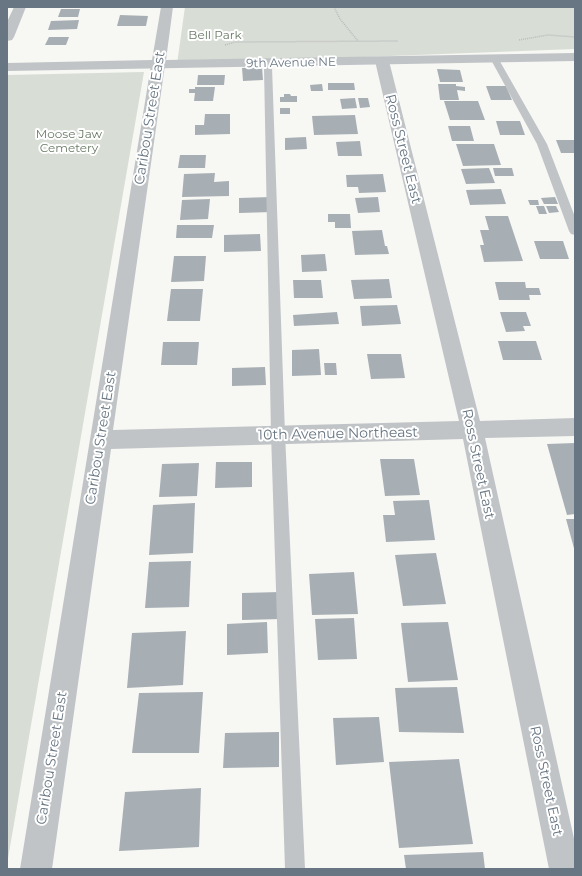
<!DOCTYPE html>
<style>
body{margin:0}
#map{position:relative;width:582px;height:876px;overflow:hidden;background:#f7f7f4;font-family:Montserrat,sans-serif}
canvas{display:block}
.frame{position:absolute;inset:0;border:8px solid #687683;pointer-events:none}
</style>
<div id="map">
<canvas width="582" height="876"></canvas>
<div class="frame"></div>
</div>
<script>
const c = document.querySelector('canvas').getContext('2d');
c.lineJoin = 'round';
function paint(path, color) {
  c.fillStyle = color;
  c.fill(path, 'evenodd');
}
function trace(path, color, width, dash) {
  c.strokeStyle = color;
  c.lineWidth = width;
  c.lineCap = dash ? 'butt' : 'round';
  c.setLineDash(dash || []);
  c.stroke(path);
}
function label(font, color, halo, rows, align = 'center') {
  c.font = font + ' Montserrat,sans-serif';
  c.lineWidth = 4;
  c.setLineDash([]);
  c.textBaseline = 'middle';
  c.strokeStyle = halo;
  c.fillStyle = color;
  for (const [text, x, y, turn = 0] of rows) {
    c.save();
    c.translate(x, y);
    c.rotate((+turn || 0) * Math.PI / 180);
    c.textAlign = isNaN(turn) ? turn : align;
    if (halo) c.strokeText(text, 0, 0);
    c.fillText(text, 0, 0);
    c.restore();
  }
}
paint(new Path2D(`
 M185,7h390v42l-398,15z
 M144,72l-137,792v-789z`), '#d8ddd5');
paint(new Path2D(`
 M61,9h19l-2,8h-20z
 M120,15l28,1 -2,10h-29z
 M79,20l-2,9 -29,1 3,-9z
 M49,37h20l-3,8h-21z
 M262,67l1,13 -20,1 -1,-13z
 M437,69l23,1 3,12h-23z
 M198,75h27l-1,10h-27z
 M328,83h26l1,7h-27z
 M322,84l1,7h-12l-1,-6z
 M438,84h18v2l9,1v4l-8,-1 2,10h-19z
 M486,86h20l6,14h-21z
 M195,87h20l-2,14h-19l1,-8h-6v-4h6z
 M284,94h6l1,2h6v6h-17v-5h4z
 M355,98l2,10 -15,1 -2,-10z
 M358,98h10l2,9 -10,1z
 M444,101h34l7,19h-35z
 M280,108h10v6h-10z
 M205,114h25v20l-35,1v-10h9z
 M355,115l3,19 -44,1 -2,-19z
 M496,121h24l5,14h-25z
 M448,126h22l4,15h-22z
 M306,137l1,12 -22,1v-12z
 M556,140h19v13h-14z
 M360,141l2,15h-24l-2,-14z
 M456,144h38l7,21 -38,1z
 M180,155h26l-1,13h-27z
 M489,168l6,15 -29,1 -5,-15z
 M493,168h19l2,8h-19z
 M215,173l-1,9 15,-1v15l-47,1 2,-23z
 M383,174l3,18 -27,1 -1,-6h-11l-1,-12z
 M501,189l5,15 -36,1 -4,-15z
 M271,197l1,15 -33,1v-15z
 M378,197l2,15 -22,1 -3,-15z
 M555,197l3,7h-14l-3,-6z
 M210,199l-2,20 -28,1 2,-20z
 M528,200h10l1,5h-9z
 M536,206h8l3,8h-8z
 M546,206h10l3,6 -10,1z
 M328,214h22l1,14h-16v-6h-7z
 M485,216h23l15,45 -39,1 -4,-17h4l-4,-15h9z
 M177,225h37l-2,13h-36z
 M382,230l3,16h2l2,8 -34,1 -3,-24z
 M260,234l1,17 -37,1v-17z
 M534,241h29l6,18h-29z
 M325,254l2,17 -25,1 -1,-17z
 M174,256h32l-2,25 -33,1z
 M389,279l3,19 -38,1 -3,-19z
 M293,280h28l2,18h-29z
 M495,282h30l1,6h13l2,7h-12l1,5h-31z
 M171,289h32l-3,32h-33z
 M397,305l4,19 -39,2 -2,-20z
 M337,312l2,12 -45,2 -1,-11z
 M500,312h26l5,14h-8l2,5 -19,1z
 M498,341h38l6,19h-39z
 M163,342h36l-2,23h-36z
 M319,349l2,26 -29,1v-26z
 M367,354h34l4,24 -34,1z
 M324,363h12l1,12h-12z
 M265,367l1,18 -34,1v-18z
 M575,443v71l-8,1 -20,-71z
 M380,459h34l6,36 -35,1z
 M216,462h36v25l-37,1z
 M199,463l-2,33 -38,1 3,-33z
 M429,500l6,40 -49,2 -3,-27h12l-2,-14z
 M195,503l-2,50 -44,2 4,-50z
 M566,519h9v33z
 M436,553l10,51 -43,2 -8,-51z
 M191,561l-2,46 -44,1 4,-46z
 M354,572l4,42 -46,1 -3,-41z
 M280,592l1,27 -39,1v-27z
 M354,618l3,41 -39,1 -3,-41z
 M267,622l1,31 -41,2v-31z
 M448,622l10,58 -50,2 -7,-59z
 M186,631l-3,54 -56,3 5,-55z
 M457,687l7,46 -65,-1 -4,-44z
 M203,692l-4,61h-67l7,-60z
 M379,717l5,45 -48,3 -3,-47z
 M279,732v35l-56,1 2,-35z
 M459,759l14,85 -74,4 -10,-86z
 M201,788l-2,59 -80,4 6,-59z
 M483,852l2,17h-79l-2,-14z`), '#a8afb4');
trace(new Path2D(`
 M334,7l6,12 18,22
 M519,40l29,-5 27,2
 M225,45l10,-3 163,-1`), '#babdbf', 1.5, [1, 1]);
paint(new Path2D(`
 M494,55l4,3 49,86 28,73v18l-4,-1 -2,-3 -32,-87 -47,-86z
 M264,60l3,1 5,6 13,367 20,435h-20l-14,-435 -7,-366 -4,-5z`), '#c0c4c7');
paint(new Path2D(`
 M14,7h12l-12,30 -2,3 -5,1v-19z
 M382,57l5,1 2,3 91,360 95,-3v18l-90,2 90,405v26h-26l-86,-430 -352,10 -59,420h-32l131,-804 2,-3h10l2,3 -52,365 346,-9 -84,-360 2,-3z`), '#c0c4c7');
paint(new Path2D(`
 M161,7h12l-7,53 409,-7v8l-568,10v-8l145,-3z`), '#c0c4c7');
label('12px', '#6a7a66', '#fff', [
 ["Bell Park",215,35],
 ["Moose Jaw",69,134],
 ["Cemetery",69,148]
]);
label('12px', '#687683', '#fff', [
 ["9th Avenue NE",291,63,-1]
]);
label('14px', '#687683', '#fff', [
 ["Caribou Street East",150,118,-81],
 ["Ross Street East",403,149,76],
 ["10th Avenue Northeast",338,434,-1],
 ["Caribou Street East",101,438,-81],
 ["Ross Street East",478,464,78],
 ["Caribou Street East",52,758,-81],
 ["Ross Street East",546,781,78]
]);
</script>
